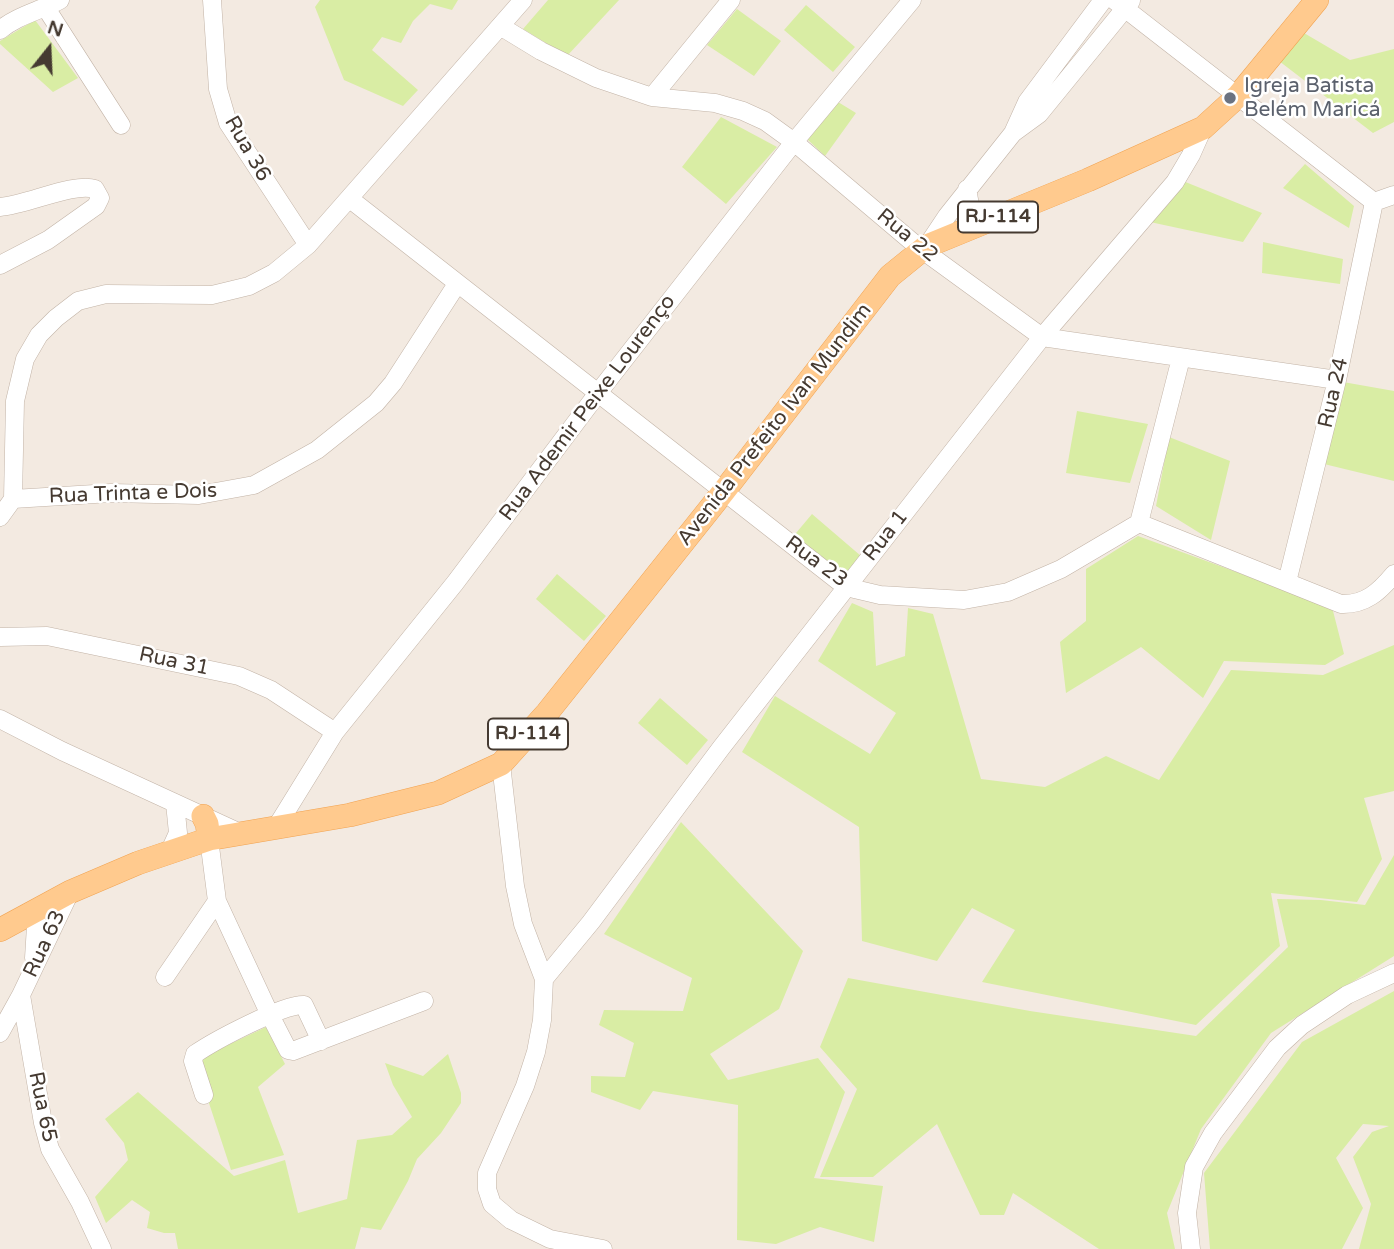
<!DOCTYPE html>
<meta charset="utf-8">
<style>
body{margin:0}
#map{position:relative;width:1394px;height:1249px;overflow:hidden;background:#f3eae1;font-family:"Varela Round",sans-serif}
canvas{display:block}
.north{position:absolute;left:14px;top:14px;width:70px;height:70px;-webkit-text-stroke:5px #fff;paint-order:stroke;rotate:18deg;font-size:19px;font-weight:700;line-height:28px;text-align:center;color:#453a31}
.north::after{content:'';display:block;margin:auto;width:24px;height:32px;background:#453a31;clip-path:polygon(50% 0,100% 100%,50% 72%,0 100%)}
</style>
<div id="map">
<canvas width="1394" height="1249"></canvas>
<div class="north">N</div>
</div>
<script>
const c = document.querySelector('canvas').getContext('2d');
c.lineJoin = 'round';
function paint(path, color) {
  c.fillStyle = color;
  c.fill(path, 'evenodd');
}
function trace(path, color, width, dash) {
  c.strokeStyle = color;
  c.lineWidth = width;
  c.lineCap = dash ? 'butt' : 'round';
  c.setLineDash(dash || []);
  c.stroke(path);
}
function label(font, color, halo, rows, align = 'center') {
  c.font = font + ' "Varela Round",sans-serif';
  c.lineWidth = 5;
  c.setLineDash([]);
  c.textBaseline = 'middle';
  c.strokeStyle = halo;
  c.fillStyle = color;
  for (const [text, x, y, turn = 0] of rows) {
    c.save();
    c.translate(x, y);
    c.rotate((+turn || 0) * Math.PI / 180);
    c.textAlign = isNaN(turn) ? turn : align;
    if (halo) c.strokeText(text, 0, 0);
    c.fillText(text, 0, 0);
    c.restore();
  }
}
paint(new Path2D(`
 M320,0h138l-6,10 -22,-6 -17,17 -12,22 -19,-6 -10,13 46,40 -15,16 -59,-26 -29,-73z
 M548,0h71l-52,56 -44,-27z
 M806,5l49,42 -22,25 -49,-42z
 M737,9l44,32 -27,35 -47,-31z
 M35,20l43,58 -25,14 -53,-48v-3z
 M1304,33l46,27 44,-11v73l-21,11 -94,-72z
 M838,102l18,11 -31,43 -18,-17z
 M721,117l56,30 -51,57 -44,-37z
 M1305,164l49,42 -5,22 -66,-40z
 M1183,181l79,32 -19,29 -93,-20z
 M1263,242l80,17 -3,25 -78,-11z
 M1343,382l51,9v90l-70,-17z
 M1077,411l71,13 -18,59 -64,-10z
 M1169,437l61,24 -19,79 -55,-34z
 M812,514l49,42 -22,25 -48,-42z
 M1138,536l194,71 12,47 -19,11 -101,-4 -21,37 -62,-51 -75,46 -6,-51 26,-21v-52z
 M557,574l49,42 -22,25 -48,-42z
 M852,603l21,9 3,54 29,-10 3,-48 25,6 48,165 64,8 61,-31 53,24 72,-110 92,5 71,-30v146l-30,7 18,61 -25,43 -86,-9 9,53 -84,79 -214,-43 33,-52 -43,-22 -35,53 -75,-20 -3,-114 -117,-75 33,-56 95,58 26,-41 -78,-52z
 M660,698l48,42 -21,25 -49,-42z
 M681,822l122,129 -24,58 -69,45 18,26 90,-22 27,34 -31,86 69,8 -9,56 -54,-15 -44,17 -39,-4 1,-135 -85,-14 -13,19 -49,-18v-16l34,1 9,-34 -35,-18 5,-15 79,1 9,-33 -88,-44z
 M1394,855v101l-123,77 -70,96 -34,84 8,36h-76l-86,-56 -9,22h-24l-43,-91 -64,53h-53l37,-88 -37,-42 28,-69 182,33 166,25 92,-89 -11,-48 44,1 44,5z
 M1394,991v258h-35l12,-45 -18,-47 19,-25 17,-6 -26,-2 -27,34 27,50 -21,41h-132l-6,-76 98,-131z
 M266,1027l19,37 -27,23 26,68 -53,15 -26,-79 -7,-32z
 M448,1054l13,39v10l-20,30 -24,26 -9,22 -27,49 -20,-3 -6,22h-177l-3,-16h-11l-17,-5 3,-16 -18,-12 -26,23 -11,-26 33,-37 -4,-17 -19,-24 33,-27 96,84 51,-16 13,53 49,-14 10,-59 35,-5 20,-18 -19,-32 -8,-22 38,13z`), '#d9eda4');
const minor = new Path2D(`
 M212,0l6,89 10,34 80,122
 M1114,0l260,202 20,-7
 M46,8l75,117
 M500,26l41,25 55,27 56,19 63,6 28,8 22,10 29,21 123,104 125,91 295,43
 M0,30c18,-15 40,-19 60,-30
 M652,97l79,-97
 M1013,133l26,-19 92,-113
 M967,189l3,16 9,20
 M350,199l496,388 34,8 84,5 44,-8 53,-23 78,-46 202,81c24,1 38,-12 53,-30
 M0,207c27,-2 74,-25 95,-18l5,9 -4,8 -48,34 -48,25
 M927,246l20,-30 66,-83 14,-31 76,-102
 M13,499l98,-6 88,2 55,-10 63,-35 59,-47 17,-20 64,-99
 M0,517l13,-18 2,-98 10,-42 14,-24 17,-17 22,-17 28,-7 106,1 37,-9 25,-13 34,-28 215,-245
 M1139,523l42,-165
 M1287,582l50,-202 37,-178
 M0,637l47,-1 192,40 32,14 64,42
 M0,719l62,32 178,82
 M501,764l14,122 8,38 21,55 -2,41 -6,32 -11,34 -38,87v16l5,15 19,16 39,19 53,10
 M277,826l58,-94 120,-149 143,-190 196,-251 118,-142
 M209,839l8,62 53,114 18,35 5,1 131,-50
 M169,853l9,-20 -3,-30
 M34,958l3,-48
 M165,977l52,-76
 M544,979l47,-57 130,-174 321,-411 133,-155 16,-27 12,-27
 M21,995l22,128 7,26 30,53 22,47
 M0,1033l21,-38 49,-103
 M204,1095l-11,-34 2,-7c19,-13 88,-50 109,-49l17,36
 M1191,1249l-4,-36 7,-46 19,-34 64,-85 25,-23 45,-30 47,-22`);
const major = new Path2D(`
 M203,816l4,8 2,15
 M0,930l70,-38 68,-29 71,-24 141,-24 88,-22 63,-29 46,-51 177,-222 166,-215 37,-30 161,-66 115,-52 35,-32 79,-96`);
trace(minor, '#c2b3a6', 19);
trace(major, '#f1a351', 24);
trace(minor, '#fff', 18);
trace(major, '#ffca8e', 23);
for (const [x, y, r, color] of [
 [1230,98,7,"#6b7280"]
]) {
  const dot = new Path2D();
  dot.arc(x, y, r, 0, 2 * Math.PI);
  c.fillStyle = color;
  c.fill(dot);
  trace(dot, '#fff', 2.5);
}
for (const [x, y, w] of [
 [998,217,80],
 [528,734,80]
]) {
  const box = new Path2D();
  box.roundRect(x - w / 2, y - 15.5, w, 31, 5);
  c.fillStyle = '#fff';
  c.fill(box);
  trace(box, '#453a31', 2);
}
label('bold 19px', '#453a31', null, [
 ["RJ-114",998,217],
 ["RJ-114",528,734]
]);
label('21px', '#5b616d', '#fff', [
 ["Igreja Batista",1244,86],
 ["Belém Maricá",1244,110]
], 'left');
label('21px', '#453a31', '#fff', [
 ["Rua 36",247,149,60],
 ["Rua 22",907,236,39],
 ["Rua 24",1334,393,-77],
 ["Rua Ademir Peixe Lourenço",588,408,-53],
 ["Avenida Prefeito Ivan Mundim",775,425,-52],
 ["Rua Trinta e Dois",133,494,-2],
 ["Rua 1",886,536,-52],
 ["Rua 23",816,562,36],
 ["Rua 31",174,662,12],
 ["Rua 63",45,944,-65],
 ["Rua 65",42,1107,78]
]);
</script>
